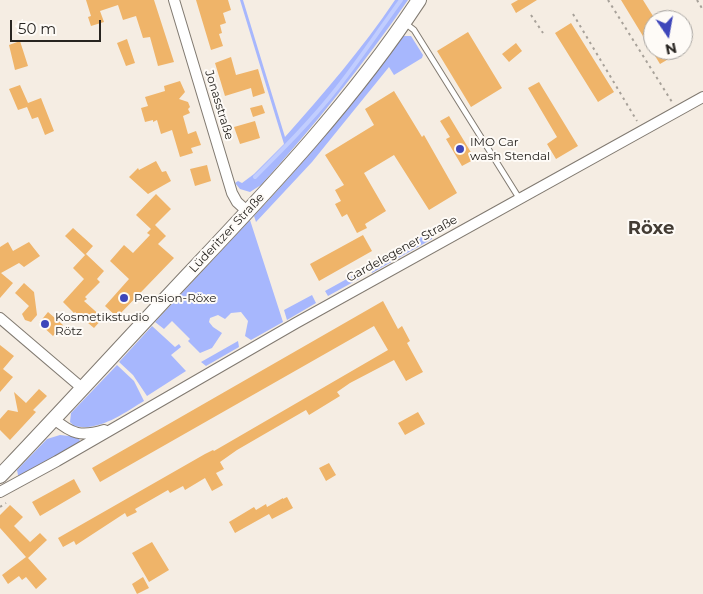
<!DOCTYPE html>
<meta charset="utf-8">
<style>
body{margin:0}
#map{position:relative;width:703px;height:594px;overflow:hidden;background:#f5ede3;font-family:Montserrat,sans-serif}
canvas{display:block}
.north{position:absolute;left:643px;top:10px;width:50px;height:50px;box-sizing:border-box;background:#fefbf7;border:1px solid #a8a5a1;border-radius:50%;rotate:168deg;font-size:14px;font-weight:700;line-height:20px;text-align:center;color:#272420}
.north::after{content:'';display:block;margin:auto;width:18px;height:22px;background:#3e46ba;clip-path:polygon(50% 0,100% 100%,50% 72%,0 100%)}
.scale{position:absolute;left:10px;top:20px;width:91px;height:22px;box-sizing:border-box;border:2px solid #272420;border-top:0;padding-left:6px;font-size:15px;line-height:18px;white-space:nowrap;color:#272420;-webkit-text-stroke:4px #fefbf7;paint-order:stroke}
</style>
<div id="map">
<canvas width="703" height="594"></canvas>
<div class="north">N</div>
<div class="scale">50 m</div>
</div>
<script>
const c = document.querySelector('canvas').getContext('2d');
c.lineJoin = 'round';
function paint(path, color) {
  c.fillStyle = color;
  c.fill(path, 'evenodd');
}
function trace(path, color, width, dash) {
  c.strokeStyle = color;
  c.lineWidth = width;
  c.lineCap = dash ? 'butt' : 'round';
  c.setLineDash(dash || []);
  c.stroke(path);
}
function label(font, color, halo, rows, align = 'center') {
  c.font = font + ' Montserrat,sans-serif';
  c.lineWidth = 4;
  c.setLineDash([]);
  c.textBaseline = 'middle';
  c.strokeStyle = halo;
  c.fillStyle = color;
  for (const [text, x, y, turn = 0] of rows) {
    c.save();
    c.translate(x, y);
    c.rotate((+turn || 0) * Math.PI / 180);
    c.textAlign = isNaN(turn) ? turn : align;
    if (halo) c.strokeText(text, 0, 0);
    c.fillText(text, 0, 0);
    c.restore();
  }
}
paint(new Path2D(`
 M240,0h3l42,137c39,-44 77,-88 110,-137h13c-45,65 -94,126 -147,185l-11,7 -10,-3 -5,-6 3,-2 4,2 12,-9 30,-30z
 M403,36h8l12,19 -1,3 -28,17 -5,-8 -77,95 -56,60 -2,-6c53,-57 104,-116 149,-180z
 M250,220l33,102 -32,18 -6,-4 3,-15 -7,-9 -10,1 -6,6 -7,-4 -8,3 -1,4 4,5 9,6 -10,15 -12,5 -12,-12 2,-2 -18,-18 -8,8 -9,-7z
 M431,231l1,8 -60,34 -4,-6z
 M363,270l3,5 -38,21 -3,-5z
 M312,295l4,8 -29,17 -3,-10z
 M152,326l23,21 4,-3 2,3 -10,8 15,16 -39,25 -14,-21 -14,-13z
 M238,341l1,6 -33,19 -5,-4z
 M117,365l17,16 10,20c-20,12 -45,31 -70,25l-4,-4 1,-9z
 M60,435l18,2 2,4 -1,2 -59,33 -2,-1 -1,-5 30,-31z`), '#a7b7fd');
trace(new Path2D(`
 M255,177c29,-29 58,-58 83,-90 22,-28 42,-58 63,-87`), '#c1cdfe', 4);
paint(new Path2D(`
 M86,0h68l20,62 -16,4 -8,-29 -7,1 -7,-22 -13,4 -5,-15 -18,6 4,11 -13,4 -3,-9 3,-1z
 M196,0h32l3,10 -8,3 3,10 -6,2 2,8 -3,1 4,12 -12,4z
 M518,0h19l-21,13 -5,-9z
 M621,0h22l10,16v34h31l-24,14z
 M571,23l43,69 -16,10 -43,-69z
 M468,32l34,56 -31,19 -34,-56z
 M127,39l8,24 -9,3 -9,-23z
 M20,41l8,25 -13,4 -6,-25z
 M516,43l6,8 -13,11 -7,-8z
 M231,57l5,18 22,-6 7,24 -12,4 -2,-9 -26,8 -10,-33z
 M180,81l5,11 -6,7 9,3 2,5 -2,2 2,4 -7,3 5,18 8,-3 5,14 -10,3 2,5 -13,4 -8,-27 -11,4 -4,-14 -4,2v-2l-8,2 -4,-14 7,-2 -3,-9 20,-6 -1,-5z
 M539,82l39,64 -22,13 -9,-15 10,-7 -29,-49z
 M20,85l8,18 13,-5 13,33 -9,4 -7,-18 -6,2 -5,-12 -9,3 -9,-21z
 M394,91l28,46 2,-2 33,58 -28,17 -35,-55 -30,18 22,38 -21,13 2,4 -10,5 -10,-19 -5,3 -7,-13 6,-3 -6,-11 9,-5 -19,-30 49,-30 -9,-16z
 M262,105l3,8 -12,4 -3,-9z
 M449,116l26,43 -13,7 -16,-27 4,-2 -10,-16z
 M255,121l5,17 -20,6 -6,-17z
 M156,161l6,11 4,-1 5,10 -23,13 -19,-17 9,-9 1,2z
 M207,165l4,16 -16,5 -5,-17z
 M156,194l15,15 -16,16 11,11 -8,8 16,14 -57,59 -12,-11 24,-27 -19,-18 14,-16 9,8 17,-18 -3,-2 4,-4 -15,-14z
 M73,228l20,18 -8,9 -20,-19z
 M363,235l9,16 -53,30 -9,-17z
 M8,242l5,9 16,-9 11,14 -16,11 -5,-4 -18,10 12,10 -13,15v-51z
 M86,254l18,17 -7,8 3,3 -15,15 2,2 -3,2 19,17 -9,10 -19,-16 -1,1 -11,-11 21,-23 -11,-11z
 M24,283l10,9 3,23 -6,7 -6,-2 -3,-6 7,-8 -14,-13z
 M383,301l15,28 4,-3 8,15 -3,2 16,29 -17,9 -12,-21 -44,23 -13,9 3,4 -31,19 -3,-5 -69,40 -17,12 4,7 -8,4 7,12 -11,6 -7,-13 -20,12 -2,-4 -13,7 -2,-3 -33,19 2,3 -10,5 -2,-4 -49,32 -2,-4 -11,6 -5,-9 147,-84 8,-4 1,1 174,-101 -14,-24 -274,156 -8,-14z
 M48,312l15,13 -10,11 -14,-13z
 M0,345l14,11 -11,13 10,8 -13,15z
 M39,389l8,7 -14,14 3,2 -26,28 -10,-10v-11l8,-9 10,2 -4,-20 12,11z
 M418,412l7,12 -20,11 -7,-12z
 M329,463l7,12 -10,6 -7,-13z
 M74,479l7,13 -41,24 -8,-14z
 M287,497l6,11 -21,11 -3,-5 -34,19 -6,-11 25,-15 2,3 10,-6 1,3 16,-9v1z
 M10,505l13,12 -9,9 16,16 10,-9 7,7 -19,18 19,21 -11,10 -10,-12 -4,3 -3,-4 -11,8 -6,-9 24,-18 -26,-29v-13z
 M152,542l17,28 -20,12 -17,-29z
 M143,577l6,11 -12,6 -5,-10z`), '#efb469');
const service = new Path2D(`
 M405,23l9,7 105,168`);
const minor = new Path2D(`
 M174,0l58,193 5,9 11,10
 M0,318l82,70
 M54,419c18,15 27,18 50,11
 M0,492l57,-31 239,-138 407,-226`);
const secondary = new Path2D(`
 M0,476c63,-66 124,-133 186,-199 83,-88 166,-175 233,-277`);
trace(service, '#817a71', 7);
trace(minor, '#817a71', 12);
trace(secondary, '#817a71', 16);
trace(new Path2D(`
 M608,0l64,102
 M697,0l6,10
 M573,14l64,107
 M531,15l12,18
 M0,507l6,-4`), '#a7a199', 2, [2.5, 4]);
trace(service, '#fff', 5);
trace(minor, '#fff', 10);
trace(secondary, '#fff', 14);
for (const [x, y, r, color] of [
 [460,149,5,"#3e46ba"],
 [124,298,5,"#3e46ba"],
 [45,324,5,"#3e46ba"]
]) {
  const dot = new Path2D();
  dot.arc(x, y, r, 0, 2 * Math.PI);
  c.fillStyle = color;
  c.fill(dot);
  trace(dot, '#fefbf7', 2);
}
label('12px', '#272420', '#fefbf7', [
 ["Jonasstraße",219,105,73],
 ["Lüderitzer Straße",227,233,-47],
 ["Gardelegener Straße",402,249,-29]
]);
label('12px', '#272420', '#fefbf7', [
 ["IMO Car",470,142],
 ["wash Stendal",470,156],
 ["Pension-Röxe",134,298],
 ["Kosmetikstudio",55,317],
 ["Rötz",55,331]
], 'left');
label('bold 18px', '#433c34', '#fefbf7', [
 ["Röxe",651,229]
]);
</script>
